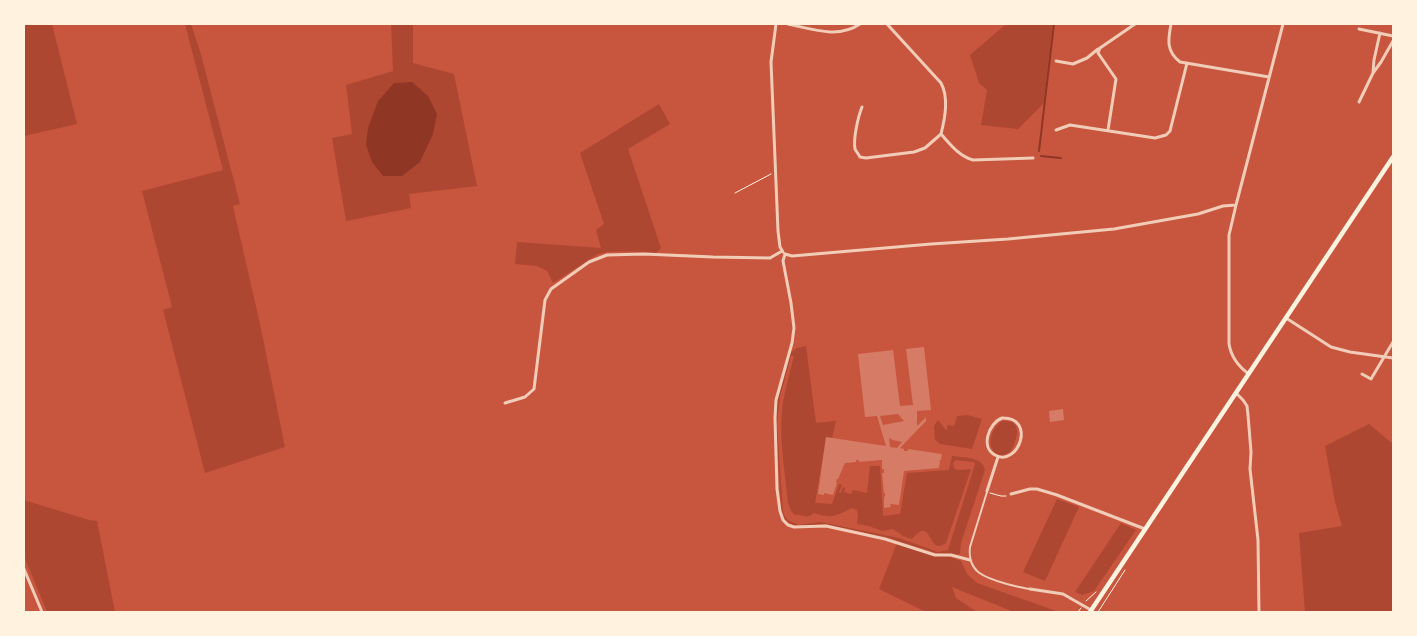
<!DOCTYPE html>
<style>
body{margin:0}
#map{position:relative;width:1417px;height:636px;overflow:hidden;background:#c8553d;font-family:"Fira Sans Condensed",sans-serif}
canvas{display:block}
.frame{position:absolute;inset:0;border:25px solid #fff3e0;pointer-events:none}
</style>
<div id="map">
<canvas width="1417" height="636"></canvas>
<div class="frame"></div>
</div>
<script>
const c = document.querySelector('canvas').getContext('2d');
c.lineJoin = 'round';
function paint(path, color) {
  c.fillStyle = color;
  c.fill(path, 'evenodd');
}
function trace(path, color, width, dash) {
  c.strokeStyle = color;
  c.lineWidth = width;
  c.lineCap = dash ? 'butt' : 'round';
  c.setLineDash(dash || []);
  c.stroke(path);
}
paint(new Path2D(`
 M24,24h28l25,100 -53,12z
 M185,24h6l9,27 40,153 -7,2 27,118 25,123 -80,26 -42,-163 9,-3 -30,-116 81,-21z
 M391,24h22v39l41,11 23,112 -68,8 2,14 -65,13 -14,-83 20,-4 -6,-49 47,-14z
 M1006,24h47l-9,79 -26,26 -37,-4 6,-35 -8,-7 -9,-28z
 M659,104l11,20 -42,25 33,99 -5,5c-19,-1 -40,-4 -58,1l-45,29 -6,-12 -10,-5 -22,-2 2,-22 84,6 -5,-18 8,-6 -24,-71z
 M806,346l10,77 20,-2 -4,17h-6l-11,65 17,1 7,-20 3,1 -3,7 2,1 2,-6 2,1 -1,4 7,2 2,-4 14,3 3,-27h10l3,50 17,-2 7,-41 42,-3 3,-14c12,2 30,0 33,14l-24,73 -1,11 -4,1 -20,-2 -47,-15 -64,-14 -30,2 -9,-5 -5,-11 -5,-89 1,-19 14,-50 6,-4zM791,356h3c-4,15 -8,31 -11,46 -5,32 2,68 5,101l3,8 4,4c6,-1 11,3 14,1 2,0 3,-2 5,-3 18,6 22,3 38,-5l5,2 1,5 -1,9 12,2 13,5 11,-2 10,7 9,3c21,-25 15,18 34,4l25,-74 -14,1 -3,-2 -1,-4 2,-4 19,2 1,2 -27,86 -10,2 -39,-14 -79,-16 -21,3 -10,-4 -4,-4 -2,-6 -6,-88 3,-26z
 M967,415l15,4 -10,30 -32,-5 -5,-4 -1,-14 4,-6 8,10h1v-5l7,1 3,-10z
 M1003,421c21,-1 14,19 8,30l-8,5c-20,-3 -13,-29 0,-35z
 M1369,424l24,20v168h-88l-6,-79 43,-7 -7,-24 -10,-56z
 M1057,499l22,8 -34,74 -22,-9z
 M24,500l65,20 8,1 18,91h-68l-23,-56z
 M1121,523l15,7 -42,61 -12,4 -7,-3z
 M897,543l36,13h14l14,5 6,13 10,9 82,29h-45l-62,-25 4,11 21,14h-51l-47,-23z`), '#ae4732');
paint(new Path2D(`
 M412,82l16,14 9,18 -4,20 -13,28 -18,14h-19l-11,-14 -6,-17 2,-17 10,-27 16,-18z`), '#8f3625');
trace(new Path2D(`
 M1039,151l15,-127
 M1041,156l20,2`), '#8f3625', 2);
paint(new Path2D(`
 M924,347l7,63 -14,1v15l9,-9v4l-26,27 4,1v2h4v-2l34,5 -1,6h-2l1,1 -1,7 -35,3 -5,34 -9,-1 1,3 -7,1v-11l1,-1v-3h-1l-2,-20h2v-4h-2v-9l-23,2v-2h-3v2l-11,1 -7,16h-1l-1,3 1,1 -4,12 -9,-2v2l-6,-1 8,-57 60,9 -9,-30 -12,1 -7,-63 35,-4 7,56 13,-1 -7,-56zM898,414l6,7 -21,4 -3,-9zM889,438l4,2 9,2 -5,6 -7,-1z
 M1063,409l1,11 -14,2 -1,-11z`), '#d67c66');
trace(new Path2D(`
 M735,193l36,-19
 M990,493l11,3h5
 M1086,601l10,-9
 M1078,612l3,-4
 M1098,612l27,-42`), '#fff3e0', 1);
trace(new Path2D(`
 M987,492l-17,55c-3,26 16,31 37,37 8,2 15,4 23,5`), '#f1ccb7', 2);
trace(new Path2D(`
 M776,24l-5,38 7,169 2,16 3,5
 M788,24c24,5 50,15 72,0
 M1171,24c-3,16 -5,27 9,38l89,15
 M1359,29l34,7
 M1056,61l17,3 14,-6 11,-9
 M1373,72l1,-12 6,-27
 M1359,102l14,-29 8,-11 12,-21
 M862,107c-4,10 -9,32 -7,42 1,2 4,6 5,8l6,1 48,-6 11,-4 16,-14c4,-16 8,-36 0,-51l-54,-59
 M1056,130l14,-5 85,13 11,-3 4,-4 17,-68
 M1108,130l8,-51 -18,-26 2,-5 35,-24
 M941,134c9,10 18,22 32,26l60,-2
 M785,254l-2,7 8,42 3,25 -2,15 -16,57 -1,18 2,71 3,22 3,9 5,5 6,2 32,-1 59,13 50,16h16l19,5
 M785,254l7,2 139,-12 77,-5 106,-10 84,-15 25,-8 13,-1
 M1286,318l45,29 19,5 43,6
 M1249,374c-10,-7 -18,-18 -20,-30v-109l7,-30 47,-181
 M1362,374l9,5 22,-37
 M1236,393l7,7 4,6 1,9 3,37 -1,17 8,71 1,72
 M505,403l20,-6 9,-8 11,-89 6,-11 38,-27 18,-7 37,-1 69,3 57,1 12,-7
 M1002,418c35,-1 16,50 -7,37 -15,-8 -6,-32 7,-37z
 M987,491l11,-34
 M1011,494l19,-5h7l20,6 88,34
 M24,569l18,43
 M1030,589l33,5 28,16`), '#f1ccb7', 3);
trace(new Path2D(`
 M1090,612l303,-455`), '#fff3e0', 4.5);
</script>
